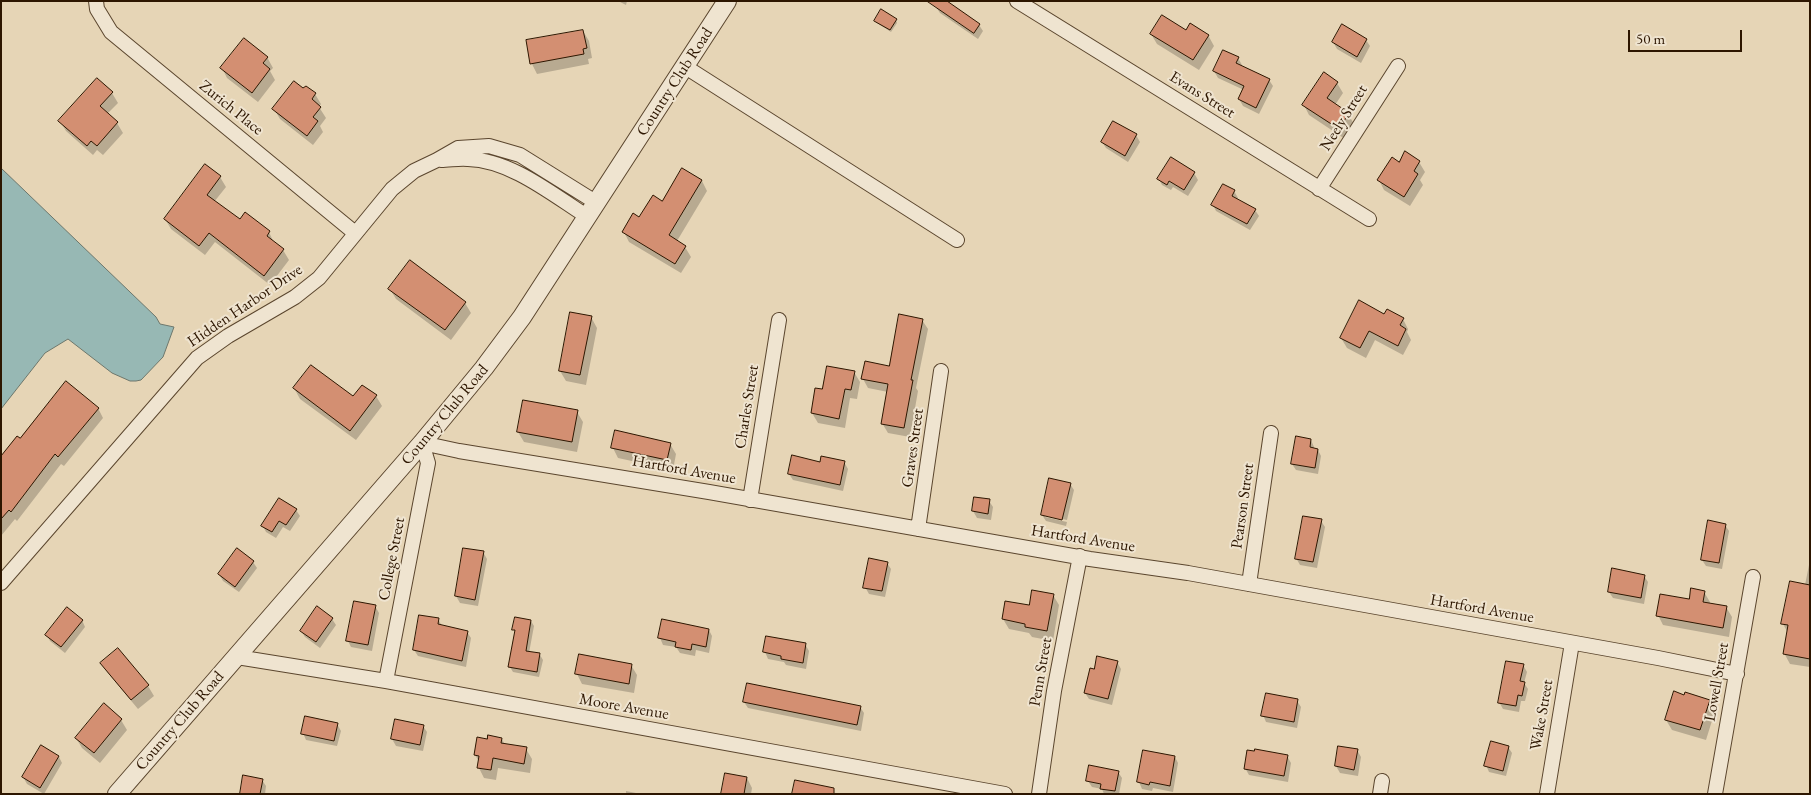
<!DOCTYPE html>
<style>
body{margin:0}
#map{position:relative;width:1811px;height:795px;overflow:hidden;background:#e6d5b6;font-family:"EB Garamond",serif}
canvas{display:block}
.frame{position:absolute;inset:0;border:2px solid #2d1600;pointer-events:none}
.scale{position:absolute;left:1628px;top:30px;width:114px;height:22px;box-sizing:border-box;border:2px solid #2d1600;border-top:0;padding-left:6px;font-size:15px;line-height:18px;white-space:nowrap;color:#2d1600;-webkit-text-stroke:4px #efe4d0;paint-order:stroke}
</style>
<div id="map">
<canvas width="1811" height="795"></canvas>
<div class="frame"></div>
<div class="scale">50 m</div>
</div>
<script>
const c = document.querySelector('canvas').getContext('2d');
c.lineJoin = 'round';
function paint(path, color) {
  c.fillStyle = color;
  c.fill(path, 'evenodd');
}
function trace(path, color, width, dash) {
  c.strokeStyle = color;
  c.lineWidth = width;
  c.lineCap = dash ? 'butt' : 'round';
  c.setLineDash(dash || []);
  c.stroke(path);
}
function label(font, color, halo, rows, align = 'center') {
  c.font = font + ' "EB Garamond",serif';
  c.lineWidth = 4;
  c.setLineDash([]);
  c.textBaseline = 'middle';
  c.strokeStyle = halo;
  c.fillStyle = color;
  for (const [text, x, y, turn = 0] of rows) {
    c.save();
    c.translate(x, y);
    c.rotate((+turn || 0) * Math.PI / 180);
    c.textAlign = isNaN(turn) ? turn : align;
    if (halo) c.strokeText(text, 0, 0);
    c.fillText(text, 0, 0);
    c.restore();
  }
}
const water = new Path2D(`
 M1,168l155,149 4,7 14,3 -11,30 -22,23 -5,1h-6l-18,-8 -44,-34 -23,14 -44,56z`);
paint(water, '#97b8b4');
trace(water, '#6d776c', 1);
paint(new Path2D(`
 M618,1h9l-1,4z
 M936,7l43,18 4,6 -5,8 -38,-26z
 M896,20l1,3 -6,9 -14,-9 -2,-2z
 M583,31l6,10 3,17 -4,1 1,5 -52,10 -5,-10 -5,-23z
 M1187,31l21,4 6,11 -15,24 -42,-26 -6,-10z
 M1366,40l4,6 -9,17 -24,-14 -4,-7z
 M267,57l6,11 -3,3 5,9 -17,22 -31,-24 -5,-10z
 M1238,58l4,7 -1,1 28,14 4,6 -14,28 -16,-8 -4,-7 5,-9 -26,-12 -4,-7z
 M1337,83l6,10 -8,12 13,9 6,10 -9,15 -36,-24 -5,-10z
 M304,90l11,4 6,10 -2,3 7,11 -6,8 3,6 -10,13 -33,-26 -6,-10z
 M112,93l6,10 -11,11 10,9 6,10 -20,22 -6,-5 -4,5 -27,-24 -6,-10z
 M1136,135l4,7 -12,20 -22,-14 -4,-6z
 M1419,162l6,10 -5,8 3,5 -13,21 -26,-16 -5,-10 20,-17z
 M682,170l20,11 5,10 -30,50 8,6 6,10 -10,16 -52,-31 -5,-10 39,-30z
 M1194,173l4,7 -10,16 -15,-9 -2,3 -9,-5 -3,-6z
 M220,177l6,10 -12,15 26,19 29,11 5,11 9,7 6,10 -19,25 -55,-43 -10,13 -34,-26 -6,-10z
 M1234,191l4,7 -1,2 18,10 4,6 -9,14 -34,-19 -3,-6z
 M390,289l75,14 6,10 -20,27 -55,-41z
 M1385,316l18,3 5,10 -1,3 4,8 -8,15 -28,-15 -9,18 -19,-10 -6,-10z
 M591,317l6,11 -11,57 -20,-4 -6,-10z
 M922,320l6,9 -12,59 2,3 -8,46 -22,-4 -6,-10 6,-31 -20,-4 -5,-9 27,-12z
 M854,372l6,10 -3,17 -7,-1 -5,30 -27,-5 -6,-10 11,-22z
 M294,388l60,10 22,-2 6,10 -26,34 -56,-41z
 M98,408l5,10 -39,48 -3,-2 -44,57 -2,-2 -14,17v-78l19,-18z
 M577,412l6,10 -6,30 -53,-10 -6,-10z
 M1311,440l3,7v2l4,1 3,6 -3,18 -22,-4 -4,-6z
 M670,444l6,10 -3,16 -55,-12 -5,-10z
 M844,462l4,7 -5,22 -50,-11 -4,-6 32,-11z
 M1070,484l4,6 -7,30 -22,-5v2l22,5 -1,4 -20,-5 -4,-6z
 M989,501l4,6 -2,13 -14,-2 -4,-7z
 M296,510l4,6 -10,15 -7,-4 -7,11 -10,-6 -3,-6z
 M1321,521l4,6 -8,41 -17,-3 -4,-7z
 M1725,525l4,6 -7,38 -16,-3 -4,-6z
 M464,549l19,3 4,7 -9,47 -18,-3 -4,-7z
 M238,550l15,12 4,6 -18,24 -16,-11 -4,-7z
 M1810,560v107l-20,-3 -6,-11 4,-20 -5,-9 22,-39z
 M887,563l4,6 -6,28 -16,-3 -4,-7z
 M1644,576l4,6 -4,22 -31,-6 -4,-6z
 M1704,592l6,10v2l16,3 6,10 -3,20 -66,-12 -5,-10 32,-14z
 M1053,595l6,10 -6,36 -21,-4 -3,-4 -20,-4 -6,-10z
 M375,606l4,7 -7,38 -21,-4 -3,-6z
 M332,619l4,6 -16,23 -15,-11 -4,-6z
 M438,619l4,7 25,6 4,6 -5,29 -48,-11 -4,-6z
 M82,620l3,7 -20,26 -15,-12 -3,-6z
 M531,621l3,5 -5,27 11,2 3,5 -4,17 -26,-5 -3,-5 6,-34 -2,-3z
 M709,630l3,6 -3,17 -13,-3 -1,6 -15,-3 -4,-6 -13,-2 -3,-7z
 M805,644l4,7 -3,18 -20,-4 -2,-3 -16,-3 -3,-7z
 M118,650l30,36 6,10 -16,13 -30,-36 -6,-10z
 M1117,662l4,7 -9,36 -23,-6 -4,-6 10,-22z
 M631,665l6,10 -3,18 -52,-9 -5,-10z
 M1523,665l4,7 -3,11 4,6 -3,12h-4l-2,11 -16,-3 -4,-7z
 M1297,701l4,6 -4,21 -31,-6 -3,-7z
 M1709,701l6,10 -9,29 -34,-10 -6,-10z
 M744,702l116,5 4,6 -3,18 -113,-23z
 M121,720l6,10 -27,33 -18,-15 -6,-10z
 M337,724l4,7 -4,15 -31,-6 -3,-7z
 M423,726l4,6 -4,19 -27,-5 -4,-7z
 M478,739l10,2 14,-2 3,6 21,4 6,10 -2,14 -32,-5 -2,12 -12,-2 -5,-10 1,-5 -5,-8z
 M42,747l17,10 3,6 -18,31 -17,-10 -4,-7z
 M1508,747l4,6 -6,23 -17,-4 -3,-7z
 M1357,750l4,7 -3,19 -18,-3 -4,-7z
 M1287,756l4,7 -3,19 -39,-7 -4,-7z
 M1175,757l3,6 -5,29 -20,-4 -1,3 -10,-2 -3,-7z
 M1118,772l4,6 -3,16h-15l-2,-5 -10,-2 -4,-6z
 M747,778l5,10 -1,6h-28z
 M262,780l4,6 -1,8h-24z
 M626,791l10,2v1h-10z`), '#0003');
const building = new Path2D(`
 M927,1h20l33,23 -6,9z
 M881,9l16,10 -7,11 -16,-9z
 M1162,15l24,15 4,-7 19,12 -16,25 -43,-26z
 M1342,24l25,15 -10,18 -25,-15z
 M583,30l4,18 -4,1 1,5 -54,10 -4,-24z
 M244,38l24,19 -5,6 7,6 -18,24 -32,-25z
 M1223,50l16,7 -3,6 34,16 -14,29 -18,-9 6,-13 -31,-15z
 M1324,72l14,10 -11,16 22,15 -10,16 -37,-24z
 M97,78l16,14 -13,14 18,16 -21,24 -6,-5 -4,5 -29,-25z
 M294,81l9,7 3,-2 10,7 -4,6 9,8 -8,10 5,4 -11,15 -35,-27z
 M1113,121l24,13 -12,22 -24,-14z
 M1405,151l15,10 -6,10 4,3 -14,23 -27,-17 15,-23 7,5z
 M1171,157l24,15 -11,18 -15,-9 -2,4 -10,-6z
 M205,164l16,12 -14,19 33,24 5,-7 25,19 -3,5 17,13 -20,27 -55,-43 -10,13 -35,-27z
 M682,168l20,12 -33,55 17,11 -11,18 -53,-32 11,-19 6,4 14,-22 9,6z
 M1223,184l12,6 -3,6 24,13 -9,15 -36,-19z
 M410,260l56,42 -21,28 -57,-41z
 M1359,300l25,14 3,-5 17,9 -4,7 6,4 -8,17 -29,-15 -9,17 -20,-10z
 M570,312l22,4 -12,59 -21,-4z
 M899,314l24,5 -12,61h2l-9,48 -23,-4 7,-40 -27,-5 4,-18 24,5z
 M311,365l42,31 9,-11 15,10 -27,36 -57,-43z
 M827,366l28,5 -4,19 -6,-1 -6,30 -28,-6 4,-25 7,1z
 M66,381l33,27 -41,49 -3,-3 -44,58 -2,-2 -8,9v-63l16,-20 3,2z
 M523,400l55,10 -6,32 -55,-10z
 M615,430l56,13 -4,17 -56,-12z
 M1296,436l15,3 -1,8 8,2 -3,19 -24,-4z
 M792,455l28,7 1,-6 24,5 -5,24 -52,-11z
 M1049,478l22,5 -9,37 -21,-5z
 M974,497l16,2 -2,15 -16,-3z
 M279,498l18,11 -11,16 -7,-4 -7,11 -11,-6z
 M1303,516l19,3 -9,43 -18,-3z
 M1708,520l18,4 -7,39 -18,-3z
 M237,548l17,13 -19,26 -17,-13z
 M463,548l21,3 -9,49 -20,-4z
 M869,558l19,4 -6,29 -19,-3z
 M1612,568l33,7 -4,23 -33,-6z
 M1790,581l20,4v74l-27,-5 5,-29 -7,-1z
 M1691,588l14,3 -2,11 24,4 -4,22 -67,-12 4,-22 29,5z
 M1032,590l22,4 -7,37 -22,-4v-3l-23,-5 3,-18 24,4z
 M354,601l22,4 -8,40 -22,-4z
 M317,606l16,12 -17,24 -16,-11z
 M67,607l16,13 -22,27 -16,-12z
 M419,615l20,3 -1,6 30,7 -6,30 -49,-11z
 M515,617l16,3 -5,31 14,2 -3,19 -29,-5 7,-37h-3z
 M662,619l47,10 -3,18 -14,-3 -1,6 -16,-3 1,-5 -18,-4z
 M766,636l40,7 -3,20 -22,-4v-3l-18,-4z
 M118,648l31,37 -18,15 -31,-37z
 M579,654l53,10 -3,20 -54,-10z
 M1097,656l21,5 -10,38 -24,-6 6,-25 4,1z
 M1506,661l18,3 -4,17 5,1 -3,14 -4,-1 -2,11 -18,-3z
 M747,683l114,23 -4,19 -114,-23z
 M1674,691l10,4 1,-3 25,8 -10,30 -35,-10z
 M1266,693l32,6 -4,23 -33,-6z
 M104,703l18,16 -28,34 -19,-15z
 M305,716l33,7 -4,18 -33,-7z
 M395,719l29,6 -4,20 -29,-6z
 M488,735l14,3 -1,5 26,4 -3,17 -31,-6 -2,12 -14,-2 2,-12 -5,-1 3,-18 10,2z
 M1491,741l18,5 -6,25 -19,-5z
 M41,745l18,11 -19,32 -18,-11z
 M1338,746l20,3 -4,21 -19,-4z
 M1255,749l33,6 -4,21 -40,-7 3,-19 7,1z
 M1143,750l32,6 -5,30 -20,-4 -1,3 -12,-3z
 M1089,765l30,6 -4,20 -15,-2 1,-5 -15,-3z
 M725,773l22,4 -3,17h-23z
 M243,775l20,4 -3,15h-20z
 M795,780l39,8v6h-42z`);
paint(building, '#d38f72');
trace(building, '#2d1600', 1);
const minor = new Path2D(`
 M96,1l1,8 14,23 244,201
 M1017,1l352,218
 M684,66l273,174
 M441,160c9,0 18,-2 27,-1 43,1 85,36 120,58
 M1319,189l79,-123
 M750,500l29,-180
 M918,529l23,-158
 M1,583l196,-225 31,-22 67,-39 24,-19 73,-89 22,-18 23,-11 21,-12 31,-2 31,9 77,48
 M1249,584l22,-151
 M237,657l149,24 619,113
 M386,681l42,-218 -6,-20 37,8 250,41 381,67 98,14 470,85 79,16
 M1039,794l15,-103 26,-135
 M1380,794l2,-13
 M1547,794l25,-151
 M1715,794l38,-217`);
const tertiary = new Path2D(`
 M117,794l305,-351 62,-75 38,-51 205,-316`);
trace(minor, '#5b462e', 16);
trace(tertiary, '#5b462e', 20);
trace(minor, '#efe4d0', 14);
trace(tertiary, '#efe4d0', 18);
label('16px', '#2d1600', '#efe4d0', [
 ["Country Club Road",675,82,-57],
 ["Evans Street",1202,95,32],
 ["Zurich Place",231,108,39],
 ["Neely Street",1344,118,-58],
 ["Hidden Harbor Drive",245,306,-34],
 ["Charles Street",747,407,-81],
 ["Country Club Road",445,415,-50],
 ["Graves Street",913,448,-82],
 ["Hartford Avenue",684,470,10],
 ["Pearson Street",1243,506,-82],
 ["Hartford Avenue",1083,539,9],
 ["College Street",392,559,-79],
 ["Hartford Avenue",1482,609,10],
 ["Penn Street",1041,672,-80],
 ["Lowell Street",1717,682,-80],
 ["Moore Avenue",624,707,10],
 ["Wake Street",1542,715,-80],
 ["Country Club Road",180,721,-49]
]);
</script>
